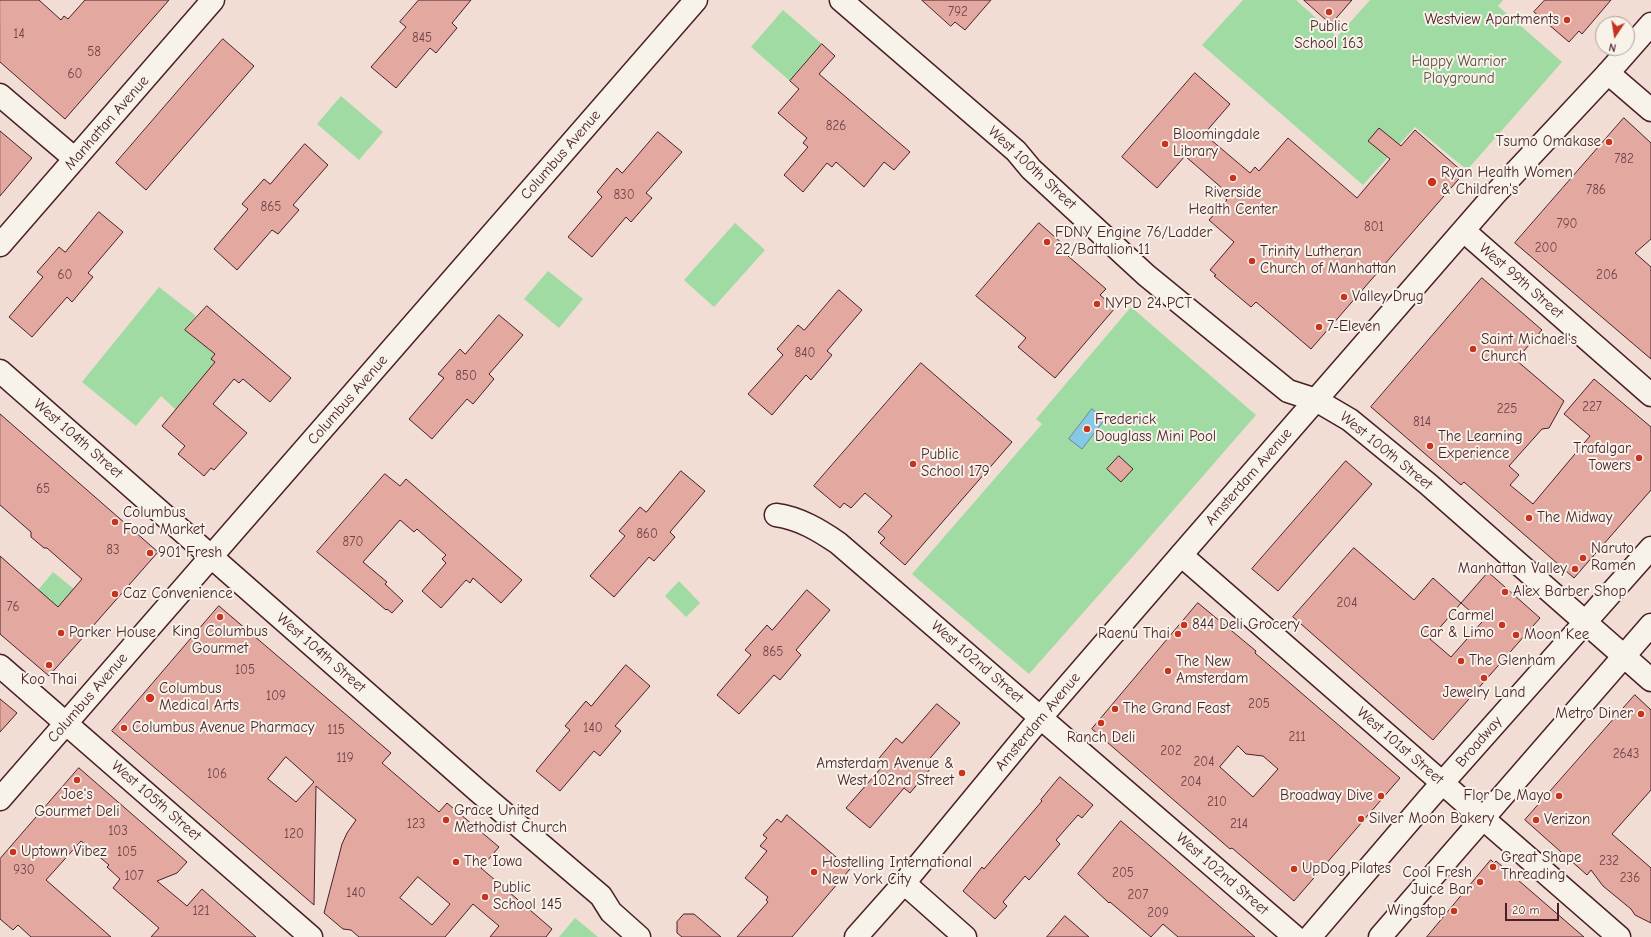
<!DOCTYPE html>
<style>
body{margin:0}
#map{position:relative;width:1651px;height:937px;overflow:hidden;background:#f1ddd3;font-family:"Comic Neue",sans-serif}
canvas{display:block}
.north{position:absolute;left:1595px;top:16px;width:40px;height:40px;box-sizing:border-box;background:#f7f3e8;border:1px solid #b29e9c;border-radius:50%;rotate:192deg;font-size:11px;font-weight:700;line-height:16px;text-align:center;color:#4a1f2b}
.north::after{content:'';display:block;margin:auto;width:14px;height:18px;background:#c8321e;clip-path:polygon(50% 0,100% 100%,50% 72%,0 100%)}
.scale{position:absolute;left:1505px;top:903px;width:54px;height:18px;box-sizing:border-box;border:2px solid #4a1f2b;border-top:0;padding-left:5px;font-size:12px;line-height:14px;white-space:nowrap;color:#4a1f2b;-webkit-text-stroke:3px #f7f3e8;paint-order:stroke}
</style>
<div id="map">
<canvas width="1651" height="937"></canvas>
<div class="north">N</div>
<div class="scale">20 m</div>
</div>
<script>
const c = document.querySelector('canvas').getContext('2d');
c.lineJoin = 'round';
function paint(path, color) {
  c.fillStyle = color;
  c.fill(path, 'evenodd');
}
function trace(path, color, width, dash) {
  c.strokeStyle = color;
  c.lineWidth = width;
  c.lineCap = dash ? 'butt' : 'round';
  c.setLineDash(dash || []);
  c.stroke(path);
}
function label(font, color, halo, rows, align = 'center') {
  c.font = font + ' "Comic Neue",sans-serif';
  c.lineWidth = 4;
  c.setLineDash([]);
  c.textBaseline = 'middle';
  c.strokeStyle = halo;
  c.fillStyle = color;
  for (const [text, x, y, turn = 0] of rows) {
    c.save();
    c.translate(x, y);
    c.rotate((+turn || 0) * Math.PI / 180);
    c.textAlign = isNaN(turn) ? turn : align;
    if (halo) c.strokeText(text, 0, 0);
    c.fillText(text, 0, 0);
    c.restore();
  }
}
paint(new Path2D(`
 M1243,0h53l41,37 33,-37h133l-5,6 64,56 -95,108 -52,-43 -52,58 -161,-140z
 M783,10l39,34 -32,37 -39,-34z
 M341,96l42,36 -24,28 -42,-36z
 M735,223l30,27 -51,57 -30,-27z
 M548,271l35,28 -24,29 -35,-29z
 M159,287l37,29 -11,14 30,24 -4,5 4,3 -39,48 -15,-14 -25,30 -54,-44z
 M1131,307l125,108 -114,131 -113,128 -117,-100 130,-150 -6,-5z
 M53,572l21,17 -54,61 -19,-15z
 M679,581l21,22 -14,14 -21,-21z
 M575,918l23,19h-39z`), '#9fdba2');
const water = new Path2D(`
 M1092,409l13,10 -23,30 -13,-10z`);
paint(water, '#86c9e7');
trace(water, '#6e859c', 1);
const building = new Path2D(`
 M0,0h39l22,20 3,-4 4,3 17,-19h84l-104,119 -65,-57z
 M419,0h52l-19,23 5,5 -21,25 -6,-5 -34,40 -25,-21 35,-40 -6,-5z
 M922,0h69l-26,30 -10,-8 -4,4z
 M1304,0h48l-21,24z
 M1545,0h66l-29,34 -3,-3 -10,11 -35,-30z
 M223,39l31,27 -108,124 -30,-27z
 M822,44l13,12 -16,18 91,78 -16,18 -10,-8 -20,25 -28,-25 -4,5 -5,-4 -24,29 -19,-17 24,-28 -5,-4 4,-5 -29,-25 21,-24 -9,-8z
 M1195,73l35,31 -26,30 46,39 5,-6 4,4 29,-33 69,60 33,-39 -22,-18 11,-13 22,18 14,-16 49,43 -153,176 -55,-47 -5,5 -37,-31 2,-1 -6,-5 24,-28 -25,-22 18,-20 -8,-7 4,-4 -38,-33 -28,32 -35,-31z
 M1624,118l27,25v96l-16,14 16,14v92l-136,-116z
 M0,131l32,27 -32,38z
 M658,132l24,20 -36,41 6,5 -21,24 -5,-5 -34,40 -24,-20 34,-40 -5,-5 20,-24 5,5z
 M305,144l23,21 -35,40 6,5 -21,24 -6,-4 -35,40 -23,-21 34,-40 -6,-5 22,-25 6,5z
 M99,212l24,20 -35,41 5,4 -21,25 -5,-5 -35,40 -23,-20 34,-40 -6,-5 22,-25 6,5z
 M1039,223l25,22 -4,4 46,40 -6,6 15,13 -60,70 -37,-31 8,-9 -50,-42z
 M1482,278l60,52 -26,30 48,41 -15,27 -7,1 -33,37 10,9 -9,10 23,19 57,-68 -26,-22 30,-35 57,48v63l-77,88 -110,-96 -3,3 -90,-78z
 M839,290l23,20 -35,41 5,4 -21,25 -5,-5 -34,40 -24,-21 35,-39 -6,-6 21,-24 6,5z
 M207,306l84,72 -21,24 -27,-23 -4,4 -5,-4 -21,25 34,29 -33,37 -3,-2 -7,8 -26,-22 7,-8 -23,-20 53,-64 -4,-3 4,-5 -30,-24z
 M499,315l24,20 -34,39 5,5 -21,25 -6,-5 -35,40 -23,-20 35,-41 -6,-4 22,-25 5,5z
 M921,363l91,79 -107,123 -25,-22 5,-5 -7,-6 14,-16 -27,-23 -14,15 -7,-5 -4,5 -26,-22z
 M0,414l158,138 -109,124 -49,-42v-78l58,51 24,-28 -35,-31h-3l-13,-11v-5l-31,-27z
 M1119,456l14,13 -12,13 -14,-13z
 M1346,461l26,23 -94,107 -26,-22z
 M681,471l24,20 -35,41 5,5 -21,24 -5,-4 -35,40 -24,-21 35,-40 -6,-5 21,-24 6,5z
 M385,474l15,12 6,-7 116,101 -21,23 -28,-25 -3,5 -4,-3 -25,28 -19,-17 24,-28 -4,-4 4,-4 -29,-26 -3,3 -14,-12 -37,42 24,20 -2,2 18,17 -11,12 -5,-4 -1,1 -69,-58z
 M1354,548l60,52 19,-22 28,25 -31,36 21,18 31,-35 -21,-19 27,-31 52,46 -107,122 -140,-123z
 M807,590l23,20 -34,40 5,5 -21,25 -6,-5 -35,39 -22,-19 34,-40 -6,-5 22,-25 5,5z
 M1198,603l58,48 -1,2 145,125 -106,123 -62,-53 -2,1 -138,-120zM1238,746l8,8 17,2 15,13 -25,28 -33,-30z
 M219,606l172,147 -9,10 57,49 8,-9 52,44 -18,21 71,61 -6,8h-56l9,-11 -26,-22 -28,33h-86l-8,-7 -8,-1 -19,-16 18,-69 5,-11 9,-13 -40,-34 -2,119 -202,-174zM286,757l28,25 -18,20 -28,-23zM418,877l32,27 -18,21 -32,-27z
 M626,665l24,21 -35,40 6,5 -21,25 -6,-5 -34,40 -24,-20 34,-41 -5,-4 21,-25 5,5z
 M1635,695l16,15v80l-39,44 39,34v55l-16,-8 -4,-6 -28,-23 -12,-16 -4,5 -62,-55z
 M0,699l17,14 -17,19z
 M937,704l23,19 -34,40 5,5 -21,25 -6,-5 -34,40 -24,-20 35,-40 -6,-5 21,-25 6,5z
 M79,768l108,94 -10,11 -20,8 30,25 15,-17 54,48h-105l8,-9 -46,-40 7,-9 -13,-12 2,-2 -28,-24 -35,39 65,57h-80l-13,-12 -5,5 -13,-11v-60z
 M1060,777l33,28 -11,13 -4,-3 -22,25 4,4 -31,36 -4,-4 -22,26 4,4 -12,13 -32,-28 19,-24 2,2 58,-68 -1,-1z
 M787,815l63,54 -58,68h-55l31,-35 -2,-2 2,-3 -23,-19 22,-27 -7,-5 7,-8 -4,-3 14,-16 4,3z
 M1121,821l36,31 98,85h-77l-15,-13 -12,13 -41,-35 -1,1 -31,-29z
 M1491,860l3,3 2,-2 88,76h-157z
 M684,914h10l27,23h-39l-5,-4v-11z
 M1065,916l24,21h-42z`);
paint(building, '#e3a9a1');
trace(building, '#4a1f2b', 1);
const minor = new Path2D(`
 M841,0l175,151 15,18 115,106 142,116 28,9 34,20 78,64 223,196
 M1608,73l43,37
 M0,95l75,64
 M1464,231l187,164
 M0,245l213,-245
 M0,371l478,420 123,105 10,16 28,25
 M776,515c23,3 43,15 62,28l457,394
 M1181,555l438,382
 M0,666l311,271
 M904,883l61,54`);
const major = new Path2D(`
 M0,799l696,-799
 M856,937l48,-54 137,-166 153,-177 301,-346 113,-121 43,-49
 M1310,937l119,-139 222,-250
 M1380,937l271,-312`);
trace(minor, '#4a1f2b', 25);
trace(major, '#4a1f2b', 25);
trace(minor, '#f7f3e8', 22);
trace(major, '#f7f3e8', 22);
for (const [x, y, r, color] of [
 [1329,12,4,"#c8321e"],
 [1567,20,4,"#c8321e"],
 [1609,142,4,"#c8321e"],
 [1165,144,4,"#c8321e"],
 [1233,178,4,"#c8321e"],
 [1432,182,5,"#c8321e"],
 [1047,242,4,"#c8321e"],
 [1252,261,4,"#c8321e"],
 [1344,297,4,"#c8321e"],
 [1097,304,4,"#c8321e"],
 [1319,327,4,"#c8321e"],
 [1473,349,4,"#c8321e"],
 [1087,429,4,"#c8321e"],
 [1430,446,4,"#c8321e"],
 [1639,458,4,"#c8321e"],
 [913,464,4,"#c8321e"],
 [1529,518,4,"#c8321e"],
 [115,522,4,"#c8321e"],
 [150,553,4,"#c8321e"],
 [1583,558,4,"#c8321e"],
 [1575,569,4,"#c8321e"],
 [1505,592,4,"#c8321e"],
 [115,594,4,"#c8321e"],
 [220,617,4,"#c8321e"],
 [1184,625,4,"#c8321e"],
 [1502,625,4,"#c8321e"],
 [61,633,4,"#c8321e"],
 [1178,634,4,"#c8321e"],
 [1516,635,4,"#c8321e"],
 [1461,661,4,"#c8321e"],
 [49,665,4,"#c8321e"],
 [1168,671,4,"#c8321e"],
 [1484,678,4,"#c8321e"],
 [150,698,5,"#c8321e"],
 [1115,709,4,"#c8321e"],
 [1641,714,4,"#c8321e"],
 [1101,723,4,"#c8321e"],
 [124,728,4,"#c8321e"],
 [962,773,4,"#c8321e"],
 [77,780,4,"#c8321e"],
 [1381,796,4,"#c8321e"],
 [1559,796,4,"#c8321e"],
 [1361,819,4,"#c8321e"],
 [446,820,4,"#c8321e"],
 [1536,820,4,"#c8321e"],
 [13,852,4,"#c8321e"],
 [456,862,4,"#c8321e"],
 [1493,867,4,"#c8321e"],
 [1294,869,4,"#c8321e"],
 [814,872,4,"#c8321e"],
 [1480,882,4,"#c8321e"],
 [485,897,4,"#c8321e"],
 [1454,911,4,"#c8321e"]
]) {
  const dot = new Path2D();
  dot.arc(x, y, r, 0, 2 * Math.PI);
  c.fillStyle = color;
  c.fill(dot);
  trace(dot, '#f7f3e8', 1.5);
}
label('13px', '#704248', null, [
 ["792",958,12],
 ["14",19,34],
 ["845",422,38],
 ["58",94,52],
 ["60",75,74],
 ["826",836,126],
 ["782",1624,159],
 ["786",1596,190],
 ["830",624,195],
 ["865",271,207],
 ["790",1567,224],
 ["801",1374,227],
 ["200",1546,248],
 ["60",65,275],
 ["206",1607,275],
 ["840",805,353],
 ["850",466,376],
 ["227",1592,407],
 ["225",1507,409],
 ["814",1422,422],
 ["65",43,489],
 ["860",647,534],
 ["870",353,542],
 ["83",113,550],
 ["204",1347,603],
 ["76",13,607],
 ["865",773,652],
 ["105",245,670],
 ["109",276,696],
 ["205",1259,704],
 ["140",593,728],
 ["115",336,730],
 ["211",1297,737],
 ["202",1171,751],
 ["2643",1626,754],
 ["119",345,758],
 ["204",1204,762],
 ["106",217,774],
 ["204",1191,782],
 ["210",1217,802],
 ["123",416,824],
 ["214",1239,824],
 ["103",118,831],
 ["120",294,834],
 ["105",127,852],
 ["232",1609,861],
 ["930",24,870],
 ["205",1123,873],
 ["107",134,876],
 ["236",1630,878],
 ["140",356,893],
 ["207",1138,895],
 ["121",201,911],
 ["209",1158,913]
]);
label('15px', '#4a1f2b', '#f7f3e8', [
 ["Westview Apartments",1559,20,"right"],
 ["Public",1329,27,"center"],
 ["School 163",1329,44,"center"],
 ["Bloomingdale",1173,135],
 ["Library",1173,152],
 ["Tsumo Omakase",1601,142,"right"],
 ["Ryan Health Women",1441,173],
 ["& Children's",1441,190],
 ["Riverside",1233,193,"center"],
 ["Health Center",1233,210,"center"],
 ["FDNY Engine 76/Ladder",1055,233],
 ["22/Battalion 11",1055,250],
 ["Trinity Lutheran",1260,252],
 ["Church of Manhattan",1260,269],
 ["Valley Drug",1352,297],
 ["NYPD 24 PCT",1105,304],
 ["7-Eleven",1327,327],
 ["Saint Michael's",1481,340],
 ["Church",1481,357],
 ["Frederick",1095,420],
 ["Douglass Mini Pool",1095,437],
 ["The Learning",1438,437],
 ["Experience",1438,454],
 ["Trafalgar",1631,449,"right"],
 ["Towers",1631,466,"right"],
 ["Public",921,455],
 ["School 179",921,472],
 ["Columbus",123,513],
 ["Food Market",123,530],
 ["The Midway",1537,518],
 ["Naruto",1591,549],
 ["Ramen",1591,566],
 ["901 Fresh",158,553],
 ["Manhattan Valley",1567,569,"right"],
 ["Alex Barber Shop",1513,592],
 ["Caz Convenience",123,594],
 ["Carmel",1494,616,"right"],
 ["Car & Limo",1494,633,"right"],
 ["844 Deli Grocery",1192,625],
 ["King Columbus",220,632,"center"],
 ["Gourmet",220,649,"center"],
 ["Parker House",69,633],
 ["Raenu Thai",1170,634,"right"],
 ["Moon Kee",1524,635],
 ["The Glenham",1469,661],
 ["The New",1176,662],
 ["Amsterdam",1176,679],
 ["Koo Thai",49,680,"center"],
 ["Columbus",159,689],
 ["Medical Arts",159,706],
 ["Jewelry Land",1484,693,"center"],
 ["The Grand Feast",1123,709],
 ["Metro Diner",1633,714,"right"],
 ["Columbus Avenue Pharmacy",132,728],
 ["Ranch Deli",1101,738,"center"],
 ["Amsterdam Avenue &",954,764,"right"],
 ["West 102nd Street",954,781,"right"],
 ["Joe's",77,795,"center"],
 ["Gourmet Deli",77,812,"center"],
 ["Broadway Dive",1373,796,"right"],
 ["Flor De Mayo",1551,796,"right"],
 ["Grace United",454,811],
 ["Methodist Church",454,828],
 ["Silver Moon Bakery",1369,819],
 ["Verizon",1544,820],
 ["Uptown Vibez",21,852],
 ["Great Shape",1501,858],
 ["Threading",1501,875],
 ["The Iowa",464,862],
 ["Hostelling International",822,863],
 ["New York City",822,880],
 ["UpDog Pilates",1302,869],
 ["Cool Fresh",1472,873,"right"],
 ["Juice Bar",1472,890,"right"],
 ["Public",493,888],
 ["School 145",493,905],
 ["Wingstop",1446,911,"right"]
], 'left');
label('15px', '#5f4e49', '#f7f3e8', [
 ["Happy Warrior",1459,62],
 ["Playground",1459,79]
]);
label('15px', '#4a1f2b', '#f7f3e8', [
 ["Manhattan Avenue",107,123,-49],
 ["Columbus Avenue",561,155,-49],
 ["West 100th Street",1032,168,43],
 ["West 99th Street",1521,281,41],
 ["Columbus Avenue",348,400,-49],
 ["West 104th Street",78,439,41],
 ["West 100th Street",1386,451,39],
 ["Amsterdam Avenue",1249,477,-49],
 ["West 104th Street",321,653,41],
 ["West 102nd Street",977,662,41],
 ["Columbus Avenue",88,698,-49],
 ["Amsterdam Avenue",1038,722,-50],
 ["Broadway",1479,742,-49],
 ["West 101st Street",1400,746,41],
 ["West 105th Street",156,801,41],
 ["West 102nd Street",1222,874,41]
]);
</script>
